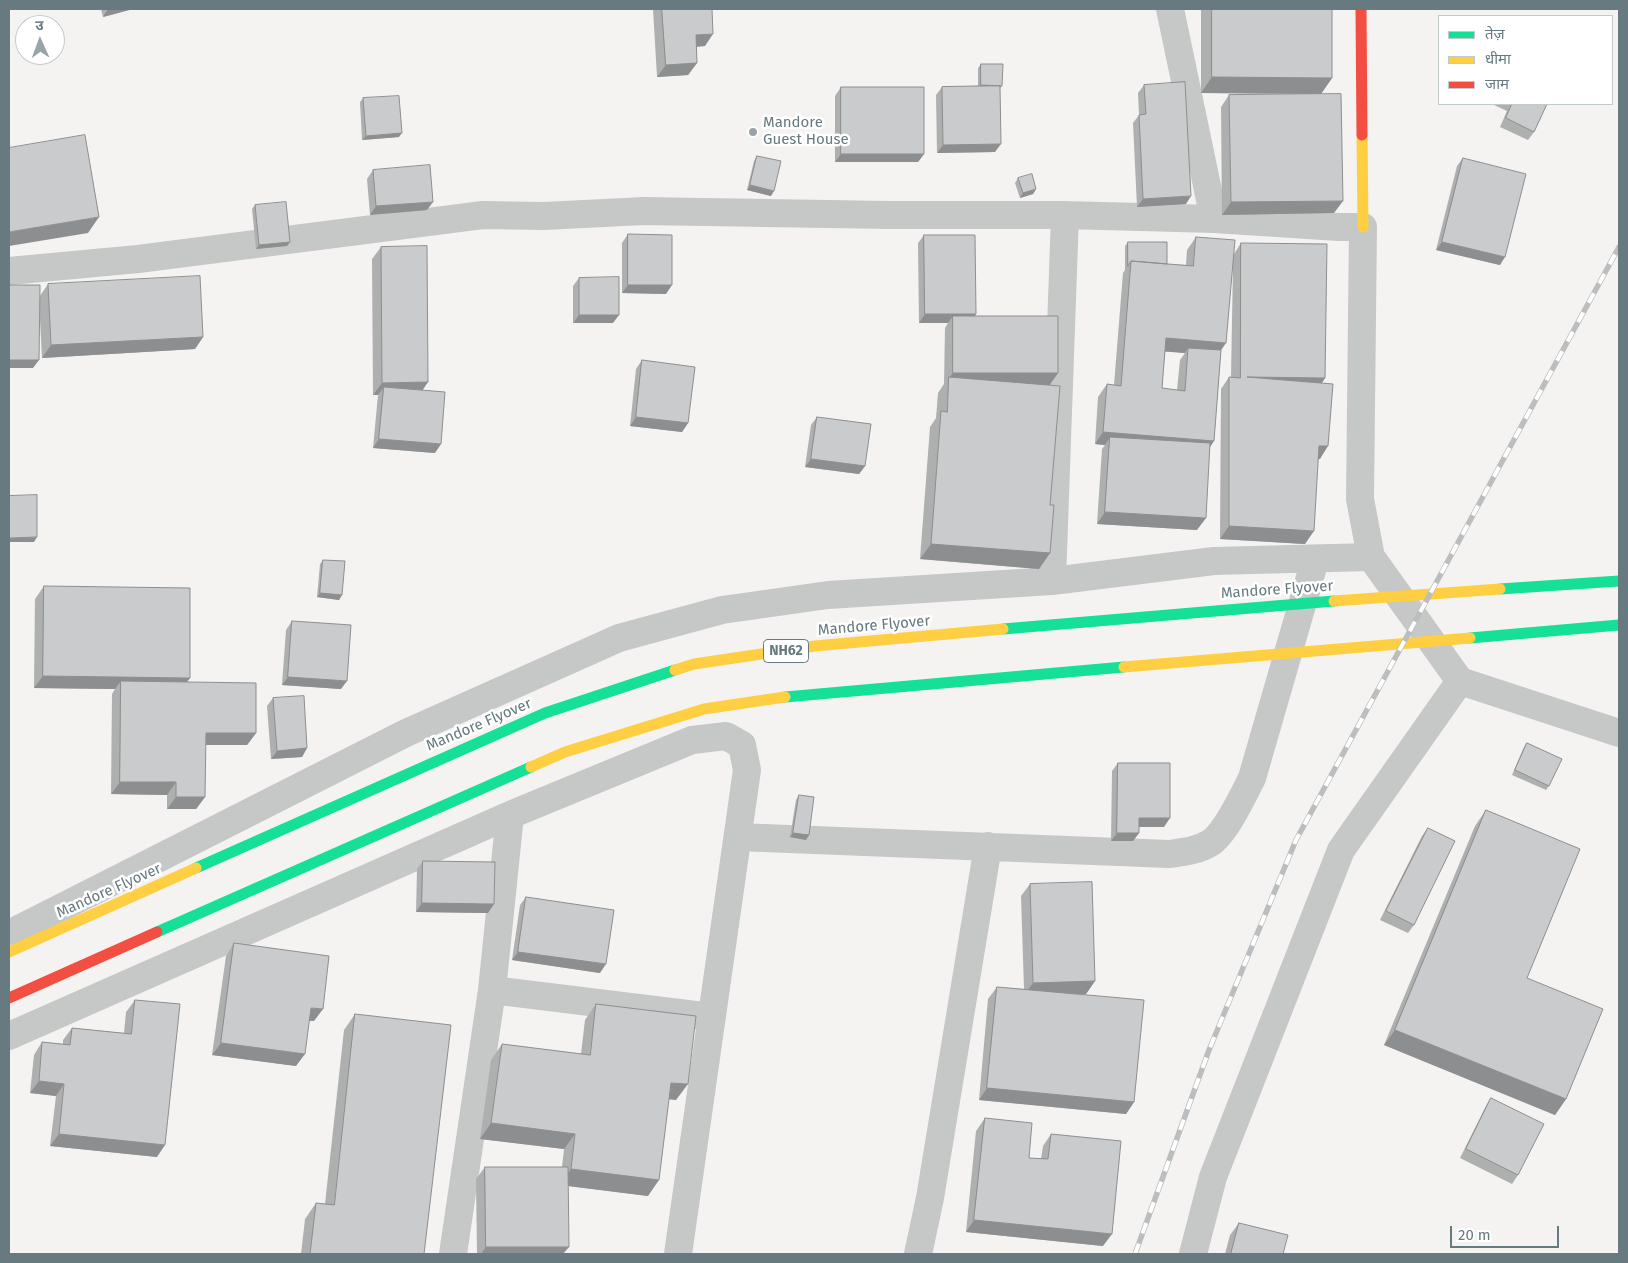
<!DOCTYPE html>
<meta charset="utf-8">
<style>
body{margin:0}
#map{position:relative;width:1628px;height:1263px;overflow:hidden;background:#f4f3f2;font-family:"Fira Sans","Noto Sans Devanagari",sans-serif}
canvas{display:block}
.frame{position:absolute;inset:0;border:10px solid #667a80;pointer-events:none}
.legend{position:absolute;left:1438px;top:15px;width:175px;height:90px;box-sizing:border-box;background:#fff;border:1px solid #c2cacc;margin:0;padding:6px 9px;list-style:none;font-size:15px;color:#667a80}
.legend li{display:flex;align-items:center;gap:10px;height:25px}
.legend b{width:25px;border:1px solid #c2cacc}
.north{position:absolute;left:15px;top:15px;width:50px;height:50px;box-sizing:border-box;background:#fff;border:1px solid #c2cacc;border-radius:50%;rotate:358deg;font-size:14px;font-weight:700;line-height:20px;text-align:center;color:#667a80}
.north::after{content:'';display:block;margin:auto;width:18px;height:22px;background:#98a4a8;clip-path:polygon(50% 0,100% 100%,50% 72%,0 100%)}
.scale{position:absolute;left:1450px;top:1226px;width:109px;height:22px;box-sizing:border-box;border:2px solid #667a80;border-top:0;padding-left:6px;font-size:15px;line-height:18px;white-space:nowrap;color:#667a80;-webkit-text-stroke:4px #fff;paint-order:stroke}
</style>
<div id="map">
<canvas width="1628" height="1263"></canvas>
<div class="frame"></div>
<ul class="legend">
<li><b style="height:6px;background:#16e098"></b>तेज़</li>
<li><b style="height:6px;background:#ffcf43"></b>धीमा</li>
<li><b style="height:6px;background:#f24e42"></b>जाम</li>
</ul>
<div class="north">उ</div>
<div class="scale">20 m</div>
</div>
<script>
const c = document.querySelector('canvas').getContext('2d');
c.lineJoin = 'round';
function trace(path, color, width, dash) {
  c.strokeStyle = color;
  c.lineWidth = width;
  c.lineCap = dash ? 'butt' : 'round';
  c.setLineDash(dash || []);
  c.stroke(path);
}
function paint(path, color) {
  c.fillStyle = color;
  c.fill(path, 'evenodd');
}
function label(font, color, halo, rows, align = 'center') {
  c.font = font + ' "Fira Sans",sans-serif';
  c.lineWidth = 5;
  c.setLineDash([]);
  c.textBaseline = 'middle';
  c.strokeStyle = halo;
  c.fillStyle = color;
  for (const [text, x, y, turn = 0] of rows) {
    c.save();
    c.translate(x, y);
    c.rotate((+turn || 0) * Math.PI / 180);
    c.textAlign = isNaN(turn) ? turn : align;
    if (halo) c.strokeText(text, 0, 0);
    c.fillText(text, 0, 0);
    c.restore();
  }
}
trace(new Path2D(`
 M1170,9l44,210
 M9,271l129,-12 345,-44 61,1 100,-5 245,4h176l149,4 125,8h24l-3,272 11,58 89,124 -119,169 -128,327 -20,77
 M1052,581l13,-366
 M1460,681l159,52
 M738,837l431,17c14,-2 28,-3 41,-11 15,-9 34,-49 42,-65l63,-218
 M9,934l397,-201 213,-95 103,-28 106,-15 224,-14 162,-20 157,-4
 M492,990l220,27
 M9,1036l501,-221 182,-75 34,-4 16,9 5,25 -69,484
 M453,1254l39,-264 18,-175
 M918,1254l12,-56 58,-352`), '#c6c8c8', 28);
trace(new Path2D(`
 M1500,589l119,-8
 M1003,629l331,-28
 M1470,638l149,-13
 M785,697l339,-30
 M196,868l349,-155 130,-43
 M157,932l374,-165`), '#16e098', 11);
trace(new Path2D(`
 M1362,135l1,92
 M1334,601l166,-12
 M1124,667l346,-29
 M675,670l19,-6 121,-18 188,-17
 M531,767l34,-15 139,-43 81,-12
 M9,952l187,-84`), '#ffcf43', 11);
trace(new Path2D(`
 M1361,9l1,126
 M9,998l148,-66`), '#f24e42', 11);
const rail = new Path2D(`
 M1135,1254l74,-204 87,-210 323,-593`);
trace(rail, '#bcbdbe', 5.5);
trace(rail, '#fff', 4, [11]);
paint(new Path2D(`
 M101,9h32l-30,8z
 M653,9h59l-7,37 -9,1 1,16 -9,12 -31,2z
 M1201,9h131v69l-11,16 -120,-1z
 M981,64l21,22 -2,2 -5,64 -58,1 -1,-58 6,-8 36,-1v-18z
 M1144,85l42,119 -49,3 -4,-84 6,-8 -1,-22z
 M841,87l83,67 -6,8h-83v-66z
 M1229,95l105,118 -112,2 -1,-108z
 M363,98l36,39 -37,3 -2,-38z
 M1492,104h55l-13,28 -6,8 -28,-13 7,-16z
 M757,156l14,40 -24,-6 7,-29z
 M1463,158l37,107 -64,-15 21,-84z
 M373,170l54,40 -57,5 -3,-36z
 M1018,178l18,11 -3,5 -13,4 -5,-15z
 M255,205l35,37 -3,4 -31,3 -4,-40z
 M628,234l38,60 -44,-1v-50z
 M924,235l52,79 -1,2 83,57 -9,12 1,168 -11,16 -119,-10 10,-132 6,-9 2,-25 6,-9 1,-56 3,-5h-29l-1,-80z
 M1196,237l38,17 7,-11 84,135 -3,5 -2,76h-2l-13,85 -85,-5 1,-150 8,-12h2l2,-112 -12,85 -7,91 -4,5 -13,84 -100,-6 5,-75 3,-4 -10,-1 3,-47 9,-13 7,1 9,-112 2,-3v-24l3,-4 39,22 19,1 1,-15zM1165,351l20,2 -5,7 -3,30 -15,-2z
 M381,247l42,143 12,63 -62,-5 5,-53h-5l-1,-136z
 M579,278l34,45h-40v-37z
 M48,284l155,53 -8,12 -153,9 -3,-57 -6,67 7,-72z
 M642,360l46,63 -6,9 -52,-6 6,-57z
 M817,417l48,49 -6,8 -54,-7 6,-42z
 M323,560l19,35 -3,5 -22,-3 3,-33z
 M44,586l143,96 69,51 -9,12h-42v52l-9,12h-29v-14l-56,-1 1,-100 3,-5 -81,-1 1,-89z
 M292,621l49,68 -59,-4 4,-55z
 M273,698l34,50 -5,9 -31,2 -4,-53z
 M1527,743l22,43 -3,4 -34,-15 12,-28z
 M1118,763l46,64h-25v6l-6,8h-22l1,-70z
 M799,795l10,40 -3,5 -16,-3 6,-37z
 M1486,810l41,168 39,121 -11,16 -171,-70 91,-219z
 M1428,828l-14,97 -6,8 -28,-13 42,-84z
 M423,861l65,52 -72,-1 1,-43z
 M1030,884l65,97 -9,13h-10l58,108 -8,12 -147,-14 9,-101 9,-12 27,2 -3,-93z
 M526,897l74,76 -88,-13 8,-55z
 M234,943l80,78h-5l-13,45 -84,-11 14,-99z
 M135,1000l22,157 -107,-11 6,-50 -26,-3 4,-38 8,-13 21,2v-4l9,-12 52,5 2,-21z
 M596,1004l80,96 -7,-1 -21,97 -80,-10 -5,68h-86l-1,-75 9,-12h77l2,-18 -84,-10 11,-79 11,-16 79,10 4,-34z
 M355,1014l69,240h-123l4,-35 11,-16 9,1 19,-174z
 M1491,1098l27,77 -6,9 -52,-26 26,-52z
 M985,1118l44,40 12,1 2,-13 8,-12 52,112 -137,-14 10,-101z
 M1239,1223l44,31h-58l5,-19z`), '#aeafaf');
paint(new Path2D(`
 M108,9h25l-30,8z
 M713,34l-8,12 -18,1 9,-12z
 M697,63l-9,12 -31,2 9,-12z
 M1212,77l120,1 -11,16 -120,-1z
 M402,133l-3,4 -37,3 4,-4z
 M1001,144l-6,8 -58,1 6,-8z
 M841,154h83l-6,8h-83z
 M750,185l24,6 -3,5 -24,-6z
 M1036,189l-3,5 -13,4 3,-5z
 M1191,196l-5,8 -49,3 6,-8z
 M1343,201l-9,12 -112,2 9,-13z
 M433,202l-6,8 -57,5 6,-9z
 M99,217l-11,16 -79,13v-14z
 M290,242l-3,4 -31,3 3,-4z
 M1442,242l63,15 -5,8 -64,-15z
 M628,285h44l-6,9 -44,-1z
 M925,314h51l-6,9 -17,-7 -5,7h-29z
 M579,315h40l-6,8h-40z
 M203,337l-8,12 -153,9 9,-13z
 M1166,338l60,5 -9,13 -29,-8 -3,5 -28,-2z
 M9,360h30l-6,8h-24z
 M953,373h105l-9,13 -100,-8z
 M1247,377l78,1 -8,12z
 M428,382l-8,12 -36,-7 -6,8h-5l9,-12z
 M636,417l52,6 -6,9 -52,-6z
 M1103,432l111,9 -8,12 -96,-16 -5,8 -10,-1z
 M379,439l62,5 -6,9 -62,-5z
 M1319,446h9l-8,13 -10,-1z
 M811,459l54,7 -6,8 -54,-7z
 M1105,512l101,6 -9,12 -100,-6z
 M1229,526l85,5 -9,13 -85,-5z
 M37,537l-3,5h-25v-4z
 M931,544l119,9 -11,16 -119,-10z
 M320,593l22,2 -3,5 -22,-3z
 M43,676l147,2 -9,12 -60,-9 -6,8 -81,-1z
 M288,677l59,4 -6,8 -59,-4z
 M206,733h50l-9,12h-50z
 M307,748l-5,9 -31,2 6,-8z
 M120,782h56l-9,13 -56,-1z
 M176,797h29l-9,12h-29z
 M1139,818h31l-6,9h-31z
 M793,833l16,2 -3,5 -16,-3z
 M1117,833h22l-6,8h-22z
 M422,903l72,1 -6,9 -72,-1z
 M518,952l88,12 -6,9 -88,-13z
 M1095,981l-9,13 -62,1 9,-12z
 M311,1008l12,1 -9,12 -11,-1z
 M1395,1030l171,69 -11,16 -171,-70z
 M221,1043l84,11 -9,12 -84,-11z
 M39,1081l25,3 -8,12 -26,-3z
 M671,1083l17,1 -12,16 -16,-2z
 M987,1088l147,14 -8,12 -147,-14z
 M491,1123l84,11 -11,15 -84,-10z
 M59,1134l106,11 -8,12 -107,-11z
 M571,1169l88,11 -11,16 -88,-11z
 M974,1220l138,14 -9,12 -137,-14z
 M486,1247h83l-6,7h-82z`), '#8d8e8f');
const building = new Path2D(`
 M662,9h50l1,25 -17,1 1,28 -31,2z
 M1212,9h120v69l-120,-1z
 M981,64h22l-1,22 -21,-1z
 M1185,82l6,114 -48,3 -4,-84 7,-1 -2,-29z
 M1000,86l1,58 -58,1 -1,-58z
 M841,87h83v67h-83z
 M1341,94l2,107 -112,1 -2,-107z
 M399,96l3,37 -36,3 -3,-38z
 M1512,104h35l-13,28 -28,-14z
 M85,135l14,82 -90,15v-84z
 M757,156l24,5 -7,30 -24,-6z
 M1463,158l63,16 -21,83 -63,-15z
 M430,165l3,37 -57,4 -3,-36z
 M1032,174l4,15 -13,4 -5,-15z
 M286,202l4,40 -31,3 -4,-40z
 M628,234l44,1v50h-44z
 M924,235h51l1,79h-51z
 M1196,237l39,3 -9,103 -60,-5 -4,50 23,3 3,-43 33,2 -7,91 -111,-9 4,-48 14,2 10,-125 62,5z
 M1128,242h39v22l-36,-3 -3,5z
 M1241,243l86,1 -2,134 -78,-1 86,7 -5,62h-9l-5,85 -85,-5v-149l11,1z
 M427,246l1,136 -46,1 -1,-136z
 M200,276l3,61 -152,8 -3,-61z
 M619,277v38h-40v-37z
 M9,285h31l-1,75h-30z
 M953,316h105v57h-105z
 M642,360l53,7 -7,56 -52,-6z
 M949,377l111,9 -10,119h4l-4,48 -119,-9 10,-133 6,1z
 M384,387l61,5 -4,52 -62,-5z
 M817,417l54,7 -6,42 -54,-7z
 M1110,437l100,6 -4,75 -101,-6z
 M37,495v42l-28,1v-42z
 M323,560l22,1 -3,34 -22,-2z
 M44,586l146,2v90l-147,-2z
 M292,621l59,4 -4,56 -59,-4z
 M121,681l135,2v50h-50l-1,64h-29v-15h-56z
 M304,696l3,52 -30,3 -4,-53z
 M1527,743l35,16 -13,27 -34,-16z
 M1118,763h52v55h-31v15h-22z
 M799,795l15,2 -5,38 -16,-2z
 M1486,810l94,39 -53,129 76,31 -37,90 -171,-69z
 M1428,828l27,13 -41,84 -28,-14z
 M423,861l72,1 -1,42 -72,-1z
 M1092,882l3,99 -62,2 -3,-99z
 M526,897l88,13 -8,54 -88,-12z
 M234,943l95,13 -6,53 -12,-1 -6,46 -84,-11z
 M997,987l147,13 -10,102 -147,-14z
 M135,1000l45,4 -15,141 -106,-11 5,-50 -25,-3 3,-39 28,3 2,-17 59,6z
 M596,1004l100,12 -8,68 -17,-1 -12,97 -88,-11 4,-35 -84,-11 11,-79 88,11z
 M355,1014l96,11 -27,229h-114l6,-51 18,2z
 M1491,1098l53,26 -26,51 -52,-26z
 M985,1118l47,5 -3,35 19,1 3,-25 70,7 -9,93 -138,-14z
 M485,1167h83l1,80h-83z
 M1239,1223l49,12 -5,19h-52z`);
paint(building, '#cacbcc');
trace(building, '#8d8e8f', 1);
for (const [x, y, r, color] of [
 [753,132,5,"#98a4a8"]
]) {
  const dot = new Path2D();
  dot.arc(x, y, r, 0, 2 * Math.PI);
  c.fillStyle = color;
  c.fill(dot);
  trace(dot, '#fff', 2);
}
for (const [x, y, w] of [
 [786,651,45]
]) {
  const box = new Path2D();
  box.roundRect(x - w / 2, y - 11.5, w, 23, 4);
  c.fillStyle = '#fff';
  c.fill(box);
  trace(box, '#667a80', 1);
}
label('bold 14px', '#667a80', null, [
 ["NH62",786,651]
]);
label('15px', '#667a80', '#fff', [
 ["Mandore",763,123],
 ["Guest House",763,140]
], 'left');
label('15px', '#667a80', '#fff', [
 ["Mandore Flyover",1277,590,-4],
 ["Mandore Flyover",874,626,-5],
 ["Mandore Flyover",479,725,-23],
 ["Mandore Flyover",109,891,-24]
]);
</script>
